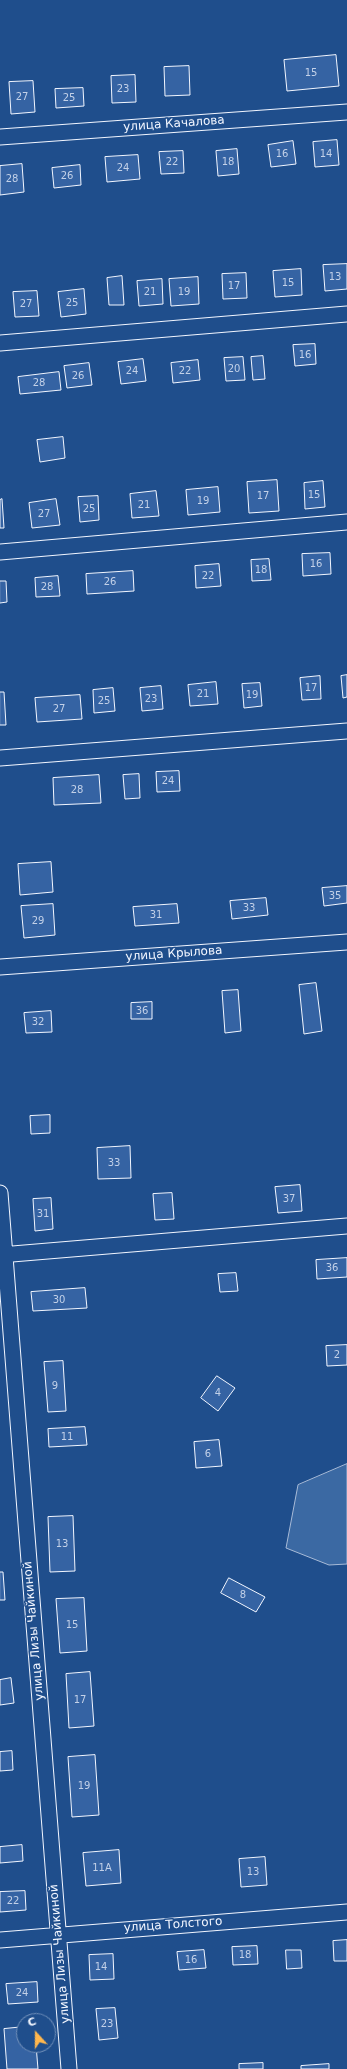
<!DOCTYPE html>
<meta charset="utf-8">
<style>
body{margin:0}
#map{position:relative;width:347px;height:2069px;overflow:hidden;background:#1f4e8c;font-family:"DejaVu Sans",sans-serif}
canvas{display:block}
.north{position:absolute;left:16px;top:2013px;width:40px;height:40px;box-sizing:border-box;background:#1f4e8c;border:1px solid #7391ba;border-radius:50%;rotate:339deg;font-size:11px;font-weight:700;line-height:16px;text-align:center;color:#f2f6ff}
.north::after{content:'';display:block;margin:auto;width:14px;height:18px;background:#ffb74d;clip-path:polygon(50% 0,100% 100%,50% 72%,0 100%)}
</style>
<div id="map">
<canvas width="347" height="2069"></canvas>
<div class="north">С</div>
</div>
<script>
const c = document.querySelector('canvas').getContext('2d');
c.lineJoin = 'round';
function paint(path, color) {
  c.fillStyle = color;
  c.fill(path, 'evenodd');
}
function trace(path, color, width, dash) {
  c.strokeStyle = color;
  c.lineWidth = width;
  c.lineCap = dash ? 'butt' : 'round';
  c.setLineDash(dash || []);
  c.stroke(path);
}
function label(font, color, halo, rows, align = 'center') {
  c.font = font + ' "DejaVu Sans",sans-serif';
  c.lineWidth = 3;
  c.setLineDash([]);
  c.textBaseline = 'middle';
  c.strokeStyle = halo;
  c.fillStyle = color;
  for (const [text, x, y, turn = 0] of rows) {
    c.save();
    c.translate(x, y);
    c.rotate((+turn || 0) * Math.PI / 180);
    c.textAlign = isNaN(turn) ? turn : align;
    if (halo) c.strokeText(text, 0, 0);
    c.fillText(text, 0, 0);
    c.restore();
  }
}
const water = new Path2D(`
 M347,1464v100l-18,1 -43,-17 12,-63z`);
paint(water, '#3b69a3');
trace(water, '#a8bbd7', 1);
const building = new Path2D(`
 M336,55l3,31 -52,5 -3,-31z
 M189,66l1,29 -25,1 -1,-29z
 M135,75l1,27 -24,1 -1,-27z
 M33,81l2,31 -24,2 -2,-32z
 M83,88l1,18 -28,2 -1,-19z
 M337,140l2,25 -24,2 -2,-25z
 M293,141l3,23 -25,3 -3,-22z
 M237,149l2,25 -21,2 -2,-25z
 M183,151l1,22 -23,1 -2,-22z
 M138,155l2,24 -33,3 -2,-25z
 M22,164l2,28 -24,3v-29z
 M80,165l1,20 -27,3 -2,-20z
 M347,264v25l-22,2 -2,-26z
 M301,269l1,26 -27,2 -2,-26z
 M246,273l1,25 -24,1 -1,-25z
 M122,276l2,29h-15l-2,-27z
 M198,277l1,27 -28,2 -2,-27z
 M162,279l1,25 -24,2 -2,-25z
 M84,289l2,25 -25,3 -3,-25z
 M37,291l2,25 -24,1 -2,-25z
 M315,344l1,20 -21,2 -2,-21z
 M263,356l2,23 -12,1 -2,-23z
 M243,357l2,23 -19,1 -2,-23z
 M143,359l3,22 -25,3 -3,-22z
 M198,360l2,20 -27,3 -2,-20z
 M89,363l3,22 -25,3 -3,-22z
 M59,372l2,18 -41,4 -2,-17z
 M63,437l2,21 -25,4 -3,-22z
 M277,480l2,31 -30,2 -2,-31z
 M323,481l2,26 -20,2 -1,-26z
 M218,487l2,25 -32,3 -2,-25z
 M156,491l3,25 -27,2 -2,-24z
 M98,496l1,24 -19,2 -2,-25z
 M2,499l2,29h-4v-28z
 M56,499l4,26 -28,3 -3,-25z
 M330,553l1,21 -28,2 -1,-22z
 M269,559l2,21 -19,1 -1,-21z
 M219,564l2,22 -25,2 -1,-22z
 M133,571l1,20 -47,3 -1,-20z
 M58,576l2,20 -24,1 -1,-19z
 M0,581h6l1,21 -7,1z
 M347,675v22l-4,1 -2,-22z
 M320,676l1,23 -19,1 -2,-22z
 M216,682l2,22 -28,2 -2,-21z
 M260,683l2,23 -18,2 -2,-24z
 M161,686l2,23 -21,2 -2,-23z
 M113,688l2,23 -21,2 -1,-23z
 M0,692h4l2,33h-6z
 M80,695l2,24 -45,3 -2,-24z
 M179,771l1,20 -23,1 -1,-20z
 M139,774l1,24 -15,1 -2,-24z
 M99,775l2,28 -47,2 -1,-27z
 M51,862l2,30 -33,3 -2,-31z
 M347,886v17l-23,3 -2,-18z
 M266,898l2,17 -36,4 -2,-18z
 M53,904l2,31 -31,3 -3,-32z
 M177,904l2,19 -44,3 -2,-19z
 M316,983l6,48 -18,3 -5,-49z
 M238,990l3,41 -16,2 -3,-42z
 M152,1002v17h-21v-16z
 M51,1011l1,21 -26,1 -2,-20z
 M50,1115v18l-19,1 -1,-18z
 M130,1146l1,32 -33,1 -1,-31z
 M300,1185l2,26 -24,2 -3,-26z
 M172,1193l2,26 -19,1 -2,-26z
 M51,1198l2,31 -18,2 -2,-32z
 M347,1258v19l-30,2 -1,-19z
 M236,1273l2,18 -18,1 -2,-18z
 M85,1288l2,20 -54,3 -2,-19z
 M347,1345v20l-20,1 -1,-20z
 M63,1361l3,50 -18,1 -4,-50z
 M217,1376l18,12 -17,23 -17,-13z
 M85,1427l2,18 -38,2 -1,-18z
 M219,1440l3,26 -26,2 -2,-26z
 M73,1516l2,55 -25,1 -2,-55z
 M0,1572h3l2,28h-5z
 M229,1578l36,19 -9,15 -35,-19z
 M84,1598l3,53 -27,2 -4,-54z
 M90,1672l4,54 -25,2 -3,-54z
 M11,1678l3,25 -14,2v-25z
 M12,1751l1,19 -13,1v-19z
 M95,1755l4,60 -27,2 -4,-60z
 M22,1845l1,16 -23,2v-16z
 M119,1850l2,33 -35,3 -3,-33z
 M265,1857l2,28 -26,2 -2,-28z
 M25,1891l1,19 -26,2v-20z
 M347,1940v21h-13l-1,-20z
 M257,1946l1,18 -25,1 -1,-18z
 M204,1950l2,18 -27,2 -2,-18z
 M286,1950h15l1,18 -15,1z
 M113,1954l1,25 -24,1 -1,-25z
 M37,1982l1,20 -30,2 -2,-20z
 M115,2008l3,30 -19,2 -3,-31z
 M24,2027v18h12l2,24h-31l-3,-40z
 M263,2063v6h-24v-5z
 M329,2064v5h-28v-3z`);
paint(building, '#3563a3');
trace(building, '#f2f6ff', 1);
const minor = new Path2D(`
 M0,137l347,-25
 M0,343l347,-29
 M0,552l347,-30
 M0,758l347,-27
 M0,967l347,-25
 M0,1193l69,876
 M0,1255l347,-29
 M0,1940l347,-28`);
trace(minor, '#f2f6ff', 17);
trace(minor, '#1f4e8c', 15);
label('10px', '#c3d1e8', null, [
 ["15",311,73],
 ["23",123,89],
 ["27",22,97],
 ["25",69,98],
 ["16",282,154],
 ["14",326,154],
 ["22",172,162],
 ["18",228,162],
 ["24",123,168],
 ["26",67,176],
 ["28",12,179],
 ["13",335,277],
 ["15",288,283],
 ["17",234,286],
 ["21",150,292],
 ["19",184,292],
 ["25",72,303],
 ["27",26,304],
 ["16",305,355],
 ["20",234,369],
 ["24",132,371],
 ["22",185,371],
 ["26",78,376],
 ["28",39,383],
 ["15",314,495],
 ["17",263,496],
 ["19",203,501],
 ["21",144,505],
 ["25",89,509],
 ["27",44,514],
 ["16",316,564],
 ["18",261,570],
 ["22",208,576],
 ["26",110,582],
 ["28",47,587],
 ["17",311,688],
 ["21",203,694],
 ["19",252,695],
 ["23",151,699],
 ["25",104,701],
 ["27",59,709],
 ["24",168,781],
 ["28",77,790],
 ["35",335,896],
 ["33",249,908],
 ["31",156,915],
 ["29",38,921],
 ["36",142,1011],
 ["32",38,1022],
 ["33",114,1163],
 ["37",289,1199],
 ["31",43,1214],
 ["36",332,1268],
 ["30",59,1300],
 ["2",337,1355],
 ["9",55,1386],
 ["4",218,1393],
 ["11",67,1437],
 ["6",208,1454],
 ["13",62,1544],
 ["8",243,1595],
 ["15",72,1625],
 ["17",80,1700],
 ["19",84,1786],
 ["11А",102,1868],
 ["13",253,1872],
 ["22",13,1901],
 ["18",245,1955],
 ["16",191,1960],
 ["14",101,1967],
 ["24",22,1993],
 ["23",107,2024]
]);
label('12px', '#f2f6ff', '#1f4e8c', [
 ["улица Качалова",174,124,-4],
 ["улица Крылова",174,954,-4],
 ["улица Лизы Чайкиной",34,1631,-95],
 ["улица Толстого",173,1925,-4],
 ["улица Лизы Чайкиной",60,1954,-95]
]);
</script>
